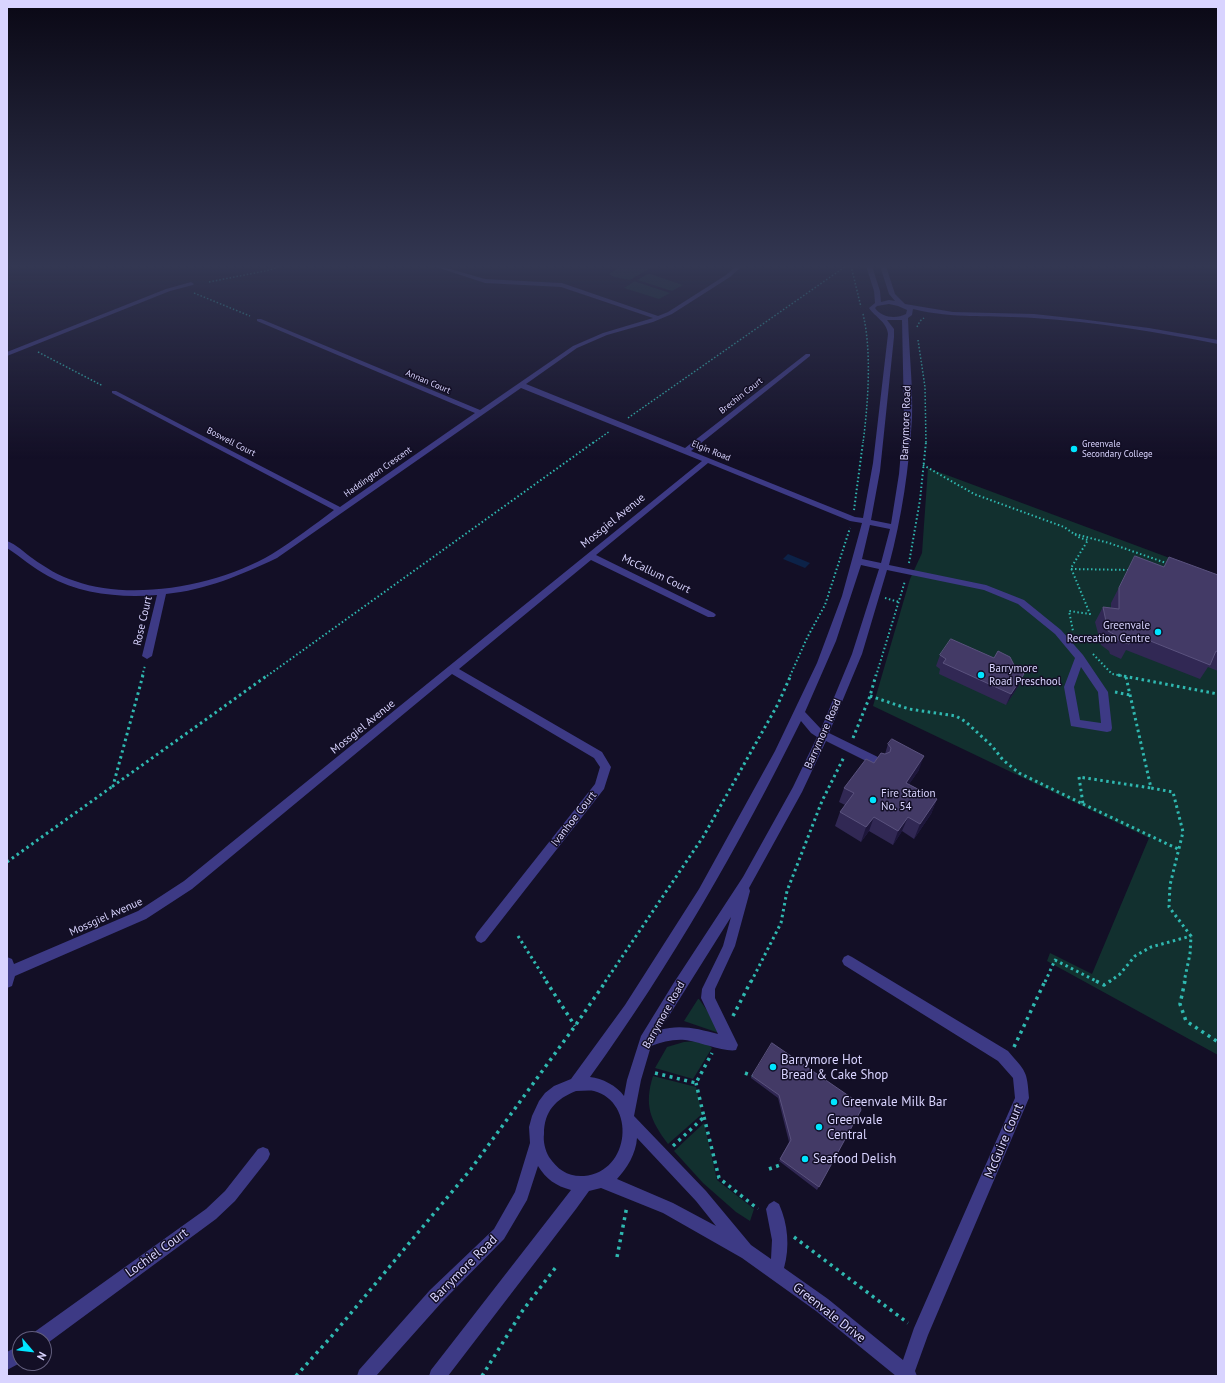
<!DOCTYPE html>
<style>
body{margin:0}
#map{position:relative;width:1225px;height:1383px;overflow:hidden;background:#130f26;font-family:"PT Sans",sans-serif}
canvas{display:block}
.frame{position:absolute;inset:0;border:8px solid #d9d4ff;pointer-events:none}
.north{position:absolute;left:12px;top:1331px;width:40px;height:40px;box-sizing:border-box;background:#130f26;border:1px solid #625e7d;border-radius:50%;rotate:118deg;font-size:11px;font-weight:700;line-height:16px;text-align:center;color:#d9d4ff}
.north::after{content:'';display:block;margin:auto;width:14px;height:18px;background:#00e5ff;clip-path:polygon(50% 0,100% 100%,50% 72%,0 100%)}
</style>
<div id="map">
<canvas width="1225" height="1383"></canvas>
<div class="frame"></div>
<div class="north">N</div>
</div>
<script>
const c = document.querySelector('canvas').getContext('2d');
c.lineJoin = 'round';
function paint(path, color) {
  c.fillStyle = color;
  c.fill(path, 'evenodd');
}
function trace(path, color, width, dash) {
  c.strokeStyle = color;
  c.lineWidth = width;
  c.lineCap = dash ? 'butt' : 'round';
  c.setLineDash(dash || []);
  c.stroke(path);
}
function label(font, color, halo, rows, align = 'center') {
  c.font = font + ' "PT Sans",sans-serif';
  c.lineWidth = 3;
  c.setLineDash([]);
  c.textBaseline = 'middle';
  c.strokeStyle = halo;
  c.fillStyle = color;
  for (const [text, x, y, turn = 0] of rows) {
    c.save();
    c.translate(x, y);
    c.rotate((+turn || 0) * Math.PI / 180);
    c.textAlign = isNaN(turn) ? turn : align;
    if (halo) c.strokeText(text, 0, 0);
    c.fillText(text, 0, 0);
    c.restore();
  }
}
paint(new Path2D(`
 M621,266h30l1,1 -22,13 -16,-3 -5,-3z
 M648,274h2l33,11 -11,6 -35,-11z
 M635,281l2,1 33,11 -11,6 -35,-11z
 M928,468l290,108v479l-171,-94 3,-8 42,21 57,-136 -276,-132 37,-127 12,-26z
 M698,999h1l21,30 -1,4 -35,-12z
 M698,1041l9,2 5,5 -19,31 -38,-11 12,-21 17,-5z
 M653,1076l43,11 6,27 -34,30c-18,-24 -24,-39 -15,-68z
 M704,1123l13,57 37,29 -4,12 -14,-9 -33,-29 -29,-32z`), '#12302f');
paint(new Path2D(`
 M788,554l22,9 -5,5 -22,-9z`), '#0c2248');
trace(new Path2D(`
 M851,266l10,41
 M209,282l61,-12 10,-4
 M194,293l56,23
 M863,314c9,38 5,90 0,129
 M917,327l3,-6 4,-3
 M918,340l7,47 1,56
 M38,352l65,34
 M628,418l218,-152
 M593,443l17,-12`), '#2fb8b0', 1.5, [1.5, 2]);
trace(new Path2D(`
 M923,465l51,29 90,33 16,11 8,2 -17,28 19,46 -21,-3 4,20
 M854,510l9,-68
 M1075,534l34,9 60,21
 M909,563l11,-63 6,-58
 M1071,569l60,1
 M885,598l14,4
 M1093,654l19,20 11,2
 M142,676l3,-10
 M267,676l327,-234
 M790,676l17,-38 18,-33 25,-77
 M876,676l29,-95`), '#2fb8b0', 2, [1.5, 2.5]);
trace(new Path2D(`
 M143,675l-30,111 155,-111
 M1118,675l100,19
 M1126,677l25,111 22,4 10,40 -13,53 -1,22 22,29 -1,18 -6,28
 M1115,692l15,3
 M870,696l39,13 47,7 10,6 26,24 11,14 16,13 64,31 -4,-27 72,11
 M853,738l17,-42 6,-21
 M1083,804l95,45
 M7,862l106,-76
 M518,936l29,46
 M605,982l98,-145 75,-133 13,-29
 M751,982l30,-59 6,-32 35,-90 22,-44
 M1045,982l10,-22 43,22
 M1109,982l11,-8 15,-18 16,-9 40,-11`), '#2fb8b0', 3, [2.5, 3.5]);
trace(new Path2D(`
 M546,981l29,45
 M1096,981l8,4 6,-4
 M1185,981l-5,23 6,17 32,21
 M733,1016l18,-35
 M1014,1047l31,-66
 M655,1073l41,10 16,-30
 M745,1073l8,3
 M704,1117l15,61 39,31
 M673,1146l31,-29 -8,-34
 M769,1169l14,-5
 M794,1237l114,86
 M617,1257l10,-51
 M296,1376l35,-39 140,-168 104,-143 31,-45
 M482,1376l41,-66 33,-43`), '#2fb8b0', 3.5, [3, 4.5]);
paint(new Path2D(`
 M433,266h7l45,13 77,4 96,33 10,-4 58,-37 10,-9h6l-12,11 -58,37 -19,8 -46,13 -30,13 -51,36 159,64 121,-94h4v2l-119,95 164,66 8,1 10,-55 15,-129c-1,-12 -13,-17 -19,-26l6,-5 -1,-12 -8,-25h6l8,25 1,11 8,-2 6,1 -6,-7 -9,-28h6l9,28 10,10 48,8 81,2 46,5 69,9 69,12v4c-61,-12 -122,-22 -184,-26 -40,-3 -81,1 -121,-9l-1,6 -4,3c1,33 5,67 4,100 -3,50 -10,99 -23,147l97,20 38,15 37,30 22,25 25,37 4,36 -1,3 -4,1 -36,-6 -7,-39 11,-29 -20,-24 -37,-30 -34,-14 -97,-20 -25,84 -33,79 55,27 1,3 -1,3 -4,1 -4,-1 -50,-25 -24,51 -53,96 1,3 -15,55 -20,43v9l23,47 -2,5c-9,3 -39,-9 -51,-10 -12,-1 -23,2 -34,6l-10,34 -7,36 72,75 45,54 20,14 1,-19 -6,-31 3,-5 5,-3 5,3c9,20 11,43 5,64l44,31 75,61 11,-32 101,-230 -2,-20 -15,-17 -154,-96 -2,-4 2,-4 4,-2 4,2 156,94c18,21 19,19 21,47l-101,237 -13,36 2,5h-21l-80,-65 -74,-53 -79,-45 -62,-25 -12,3 -13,18 -128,167h-19l2,-6 140,-180c-15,-4 -25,-11 -33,-24l-11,34 -23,39 -62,63 -66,74h-19l2,-6 71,-80 64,-61 21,-37 15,-49 -1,-16 3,-11 7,-15 6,-8 9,-7 17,-7 54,-74 74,-116 76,-138 42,-88 25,-67 20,-73 -12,-2 -142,-58 -112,92 118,58 2,2 -2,2h-6l-117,-57 -132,109 143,83 9,15 -7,22 -119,152 -4,2 -4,-2 -2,-4 2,-4 118,-149 5,-17 -6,-9 -142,-84 -260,215 -46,30 -131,57 -3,10 -5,2v-31l5,2 2,5 124,-53 46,-30 518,-420 -181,-73 -244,170c-36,17 -71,32 -111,36l-14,62 -5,3 -5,-3 15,-61c-37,3 -77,-1 -109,-19 -15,-8 -27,-19 -41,-28v-7c9,3 18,12 25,17 14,10 27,18 43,23 58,21 145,4 197,-27 21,-13 42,-29 62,-44l-222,-117v-2h4l224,116 135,-94 -218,-92v-2h4l219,91 93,-64 30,-13 50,-15 -92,-31 -76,-4zM889,304l9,2 9,4 -1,4c-10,5 -24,4 -31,-6l2,-2zM887,320h15l2,97 -5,57 -8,50 -20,-4 9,-49 14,-134v-8zM870,525l20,4 -9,34 -19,-4zM861,565l18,4 -27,85 -31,75 -16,-17 31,-71zM1081,667l17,25 3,31 -21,-3 -6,-33zM801,721l10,12 6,4 -24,50 -50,90 -70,107 -32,52 -14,44 -3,16c-7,-10 -22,-18 -34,-19 81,-112 150,-233 211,-356zM731,917l-8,29 -21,43 -1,9 17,36c-19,-5 -38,-10 -58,-4zM576,1091c6,0 13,-1 18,0 42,11 37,81 -10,85 -16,1 -26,-6 -35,-19 -4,-7 -6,-16 -5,-23 0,-23 12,-35 32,-43zM637,1138l59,63 20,25 -43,-23 -56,-24c10,-11 19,-25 20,-41z
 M191,282l3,2 -1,1 -23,6 -163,65v-4l159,-63z
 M263,1147l5,2 2,5 -2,5 -33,42 -19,18 -171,126 -1,-6h-13l2,-6 173,-124 19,-18 33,-42z
 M20,1345v18l-13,7v-18z`), '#3d3a85');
paint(new Path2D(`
 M1135,556l29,11 54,8v96l-10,-4 -8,12 -74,-29 -5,9 -11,-5 -1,-3 -8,-6 -6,-23 8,-15 8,1v-5z
 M940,655l79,30 -13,20 -67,-31 1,-5 -4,-3z
 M888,744l31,26 -10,14 28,15 -6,15 -17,25 -12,-8 -9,14 -24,-14 -8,11 -26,-16 5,-14 5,-7 -6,-3 5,-14 41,-34z
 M752,1076l109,34 -44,80 -38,-29 10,-19 -11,-44 -27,-20z`), '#312854');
paint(new Path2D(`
 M1024,674l-5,11 -13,20 5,-11z
 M924,756l-5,14 -19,27 6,-14z
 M937,799l-6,15 -17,25 6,-15z
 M874,817l-5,14 -8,11 5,-15z
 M908,817l-6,14 -9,14 5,-14z`), '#1d163a');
const building = new Path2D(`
 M1135,556l29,11 5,-10 49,18v77l-2,-1 -6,14 -77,-31 -4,10 -11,-4 -1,-4 -9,-5 -5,-24 16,2v-21z
 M951,639l43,19 4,-7 12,6 4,8 10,9 -13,20 -68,-31 3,-4 -6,-4z
 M892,739l32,17 -18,27 31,16 -17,25 -12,-7 -10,14 -24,-14 -8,10 -26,-15 14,-19 -10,-5 22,-29 8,4 7,-10 4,1 5,-2 1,-4 -3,-4z
 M772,1043l87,60 2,7 -42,77 -39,-28 11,-19 -12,-45 -27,-19z`);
paint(building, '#433a66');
trace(building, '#5a527e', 1);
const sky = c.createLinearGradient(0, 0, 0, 459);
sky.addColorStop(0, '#0a0815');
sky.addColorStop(0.58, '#333752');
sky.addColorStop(1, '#33375200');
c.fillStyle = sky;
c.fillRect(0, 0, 1225, 459);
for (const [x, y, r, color] of [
 [1074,449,4,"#00e5ff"],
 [1158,632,4,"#00e5ff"],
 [981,675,4,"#00e5ff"],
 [873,800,4,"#00e5ff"],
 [773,1067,4,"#00e5ff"],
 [834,1102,4,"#00e5ff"],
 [819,1127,4,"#00e5ff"],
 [805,1159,4,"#00e5ff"]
]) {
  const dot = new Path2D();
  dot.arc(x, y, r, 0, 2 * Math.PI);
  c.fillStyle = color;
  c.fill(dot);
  trace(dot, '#130f26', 1.5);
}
label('9px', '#d9d4ff', '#130f26', [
 ["Annan Court",428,382,23],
 ["Brechin Court",741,396,-38],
 ["Boswell Court",231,442,27],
 ["Elgin Road",711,451,22],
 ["Haddington Crescent",378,472,-35]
]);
label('9px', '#d9d4ff', '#130f26', [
 ["Greenvale",1082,444],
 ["Secondary College",1082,454]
], 'left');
label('11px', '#d9d4ff', '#130f26', [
 ["Barrymore Road",906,423,-88],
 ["Mossgiel Avenue",613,521,-39],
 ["McCallum Court",656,574,26],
 ["Rose Court",143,621,-77],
 ["Mossgiel Avenue",363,727,-39],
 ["Barrymore Road",823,734,-66],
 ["Ivanhoe Court",574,819,-52],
 ["Mossgiel Avenue",106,917,-24],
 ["Barrymore Road",664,1015,-61]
]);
label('11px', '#d9d4ff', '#130f26', [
 ["Greenvale",1150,626,"right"],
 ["Recreation Centre",1150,639,"right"],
 ["Barrymore",989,669],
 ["Road Preschool",989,682],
 ["Fire Station",881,794],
 ["No. 54",881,807]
], 'left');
label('13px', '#d9d4ff', '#130f26', [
 ["Barrymore Hot",781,1060],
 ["Bread & Cake Shop",781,1075],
 ["Greenvale Milk Bar",842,1102],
 ["Greenvale",827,1120],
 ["Central",827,1135],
 ["Seafood Delish",813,1159]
], 'left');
label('13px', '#d9d4ff', '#130f26', [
 ["McGuire Court",1004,1141,-67],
 ["Lochiel Court",157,1253,-36],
 ["Barrymore Road",464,1269,-45],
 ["Greenvale Drive",829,1313,38]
]);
</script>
